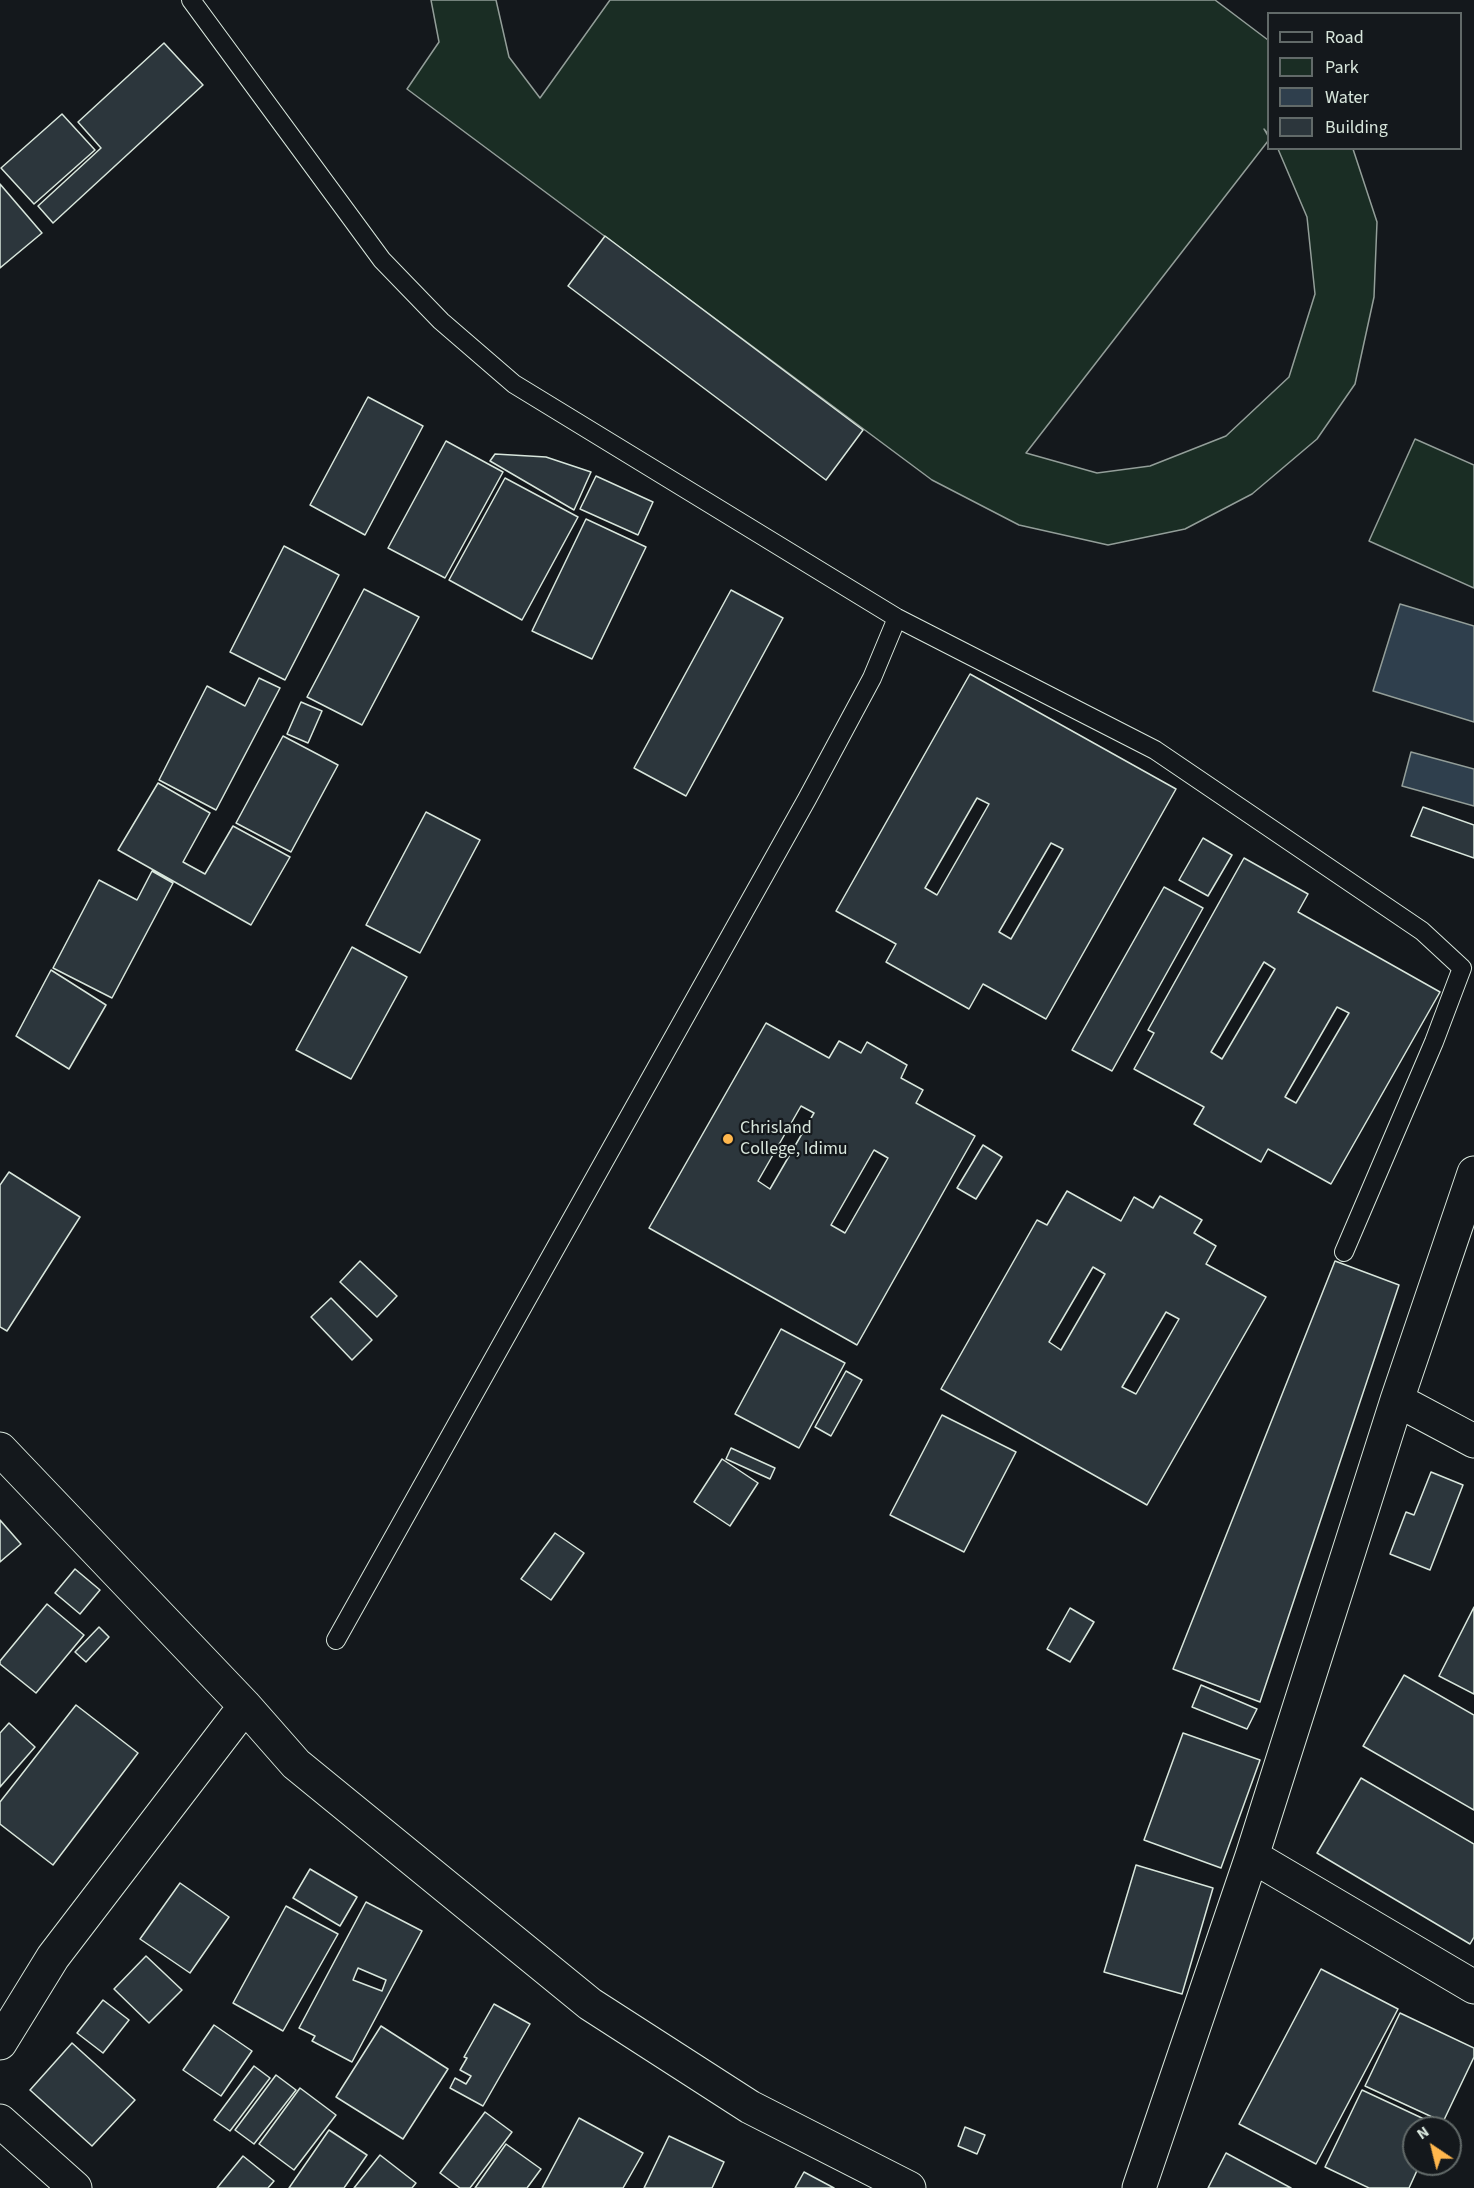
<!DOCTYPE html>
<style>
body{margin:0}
#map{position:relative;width:1474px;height:2188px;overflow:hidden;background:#14181c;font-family:"Source Sans 3",sans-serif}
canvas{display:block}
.legend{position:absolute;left:1267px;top:12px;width:195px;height:138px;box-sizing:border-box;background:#14181c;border:2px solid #626a69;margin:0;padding:8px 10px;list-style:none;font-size:18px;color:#d8e6dc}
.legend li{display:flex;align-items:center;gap:12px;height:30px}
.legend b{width:30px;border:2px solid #626a69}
.north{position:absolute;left:1402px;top:2116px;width:60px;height:60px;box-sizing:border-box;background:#14181c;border:2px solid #626a69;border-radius:50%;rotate:325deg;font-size:16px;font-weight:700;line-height:24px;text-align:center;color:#d8e6dc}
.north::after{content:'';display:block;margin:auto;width:21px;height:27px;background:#ffb74d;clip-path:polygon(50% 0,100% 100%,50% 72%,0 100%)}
</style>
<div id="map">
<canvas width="1474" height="2188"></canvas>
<ul class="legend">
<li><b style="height:8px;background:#14181c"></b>Road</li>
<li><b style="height:16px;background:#1a2d24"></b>Park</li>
<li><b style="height:16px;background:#2f3f4d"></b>Water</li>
<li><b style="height:16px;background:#2c363c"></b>Building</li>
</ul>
<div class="north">N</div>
</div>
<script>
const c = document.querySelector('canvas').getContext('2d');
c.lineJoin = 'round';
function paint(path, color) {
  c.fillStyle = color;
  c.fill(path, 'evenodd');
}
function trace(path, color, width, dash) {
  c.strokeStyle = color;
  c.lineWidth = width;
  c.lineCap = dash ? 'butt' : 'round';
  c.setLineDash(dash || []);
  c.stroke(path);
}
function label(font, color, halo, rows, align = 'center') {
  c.font = font + ' "Source Sans 3",sans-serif';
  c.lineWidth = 4.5;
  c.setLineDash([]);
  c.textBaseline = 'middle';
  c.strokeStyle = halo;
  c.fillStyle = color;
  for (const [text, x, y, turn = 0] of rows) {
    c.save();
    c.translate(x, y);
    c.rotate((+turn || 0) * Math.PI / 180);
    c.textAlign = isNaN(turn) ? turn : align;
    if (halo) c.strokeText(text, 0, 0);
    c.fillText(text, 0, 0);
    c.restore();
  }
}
const green = new Path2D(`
 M431,0h65l13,57 31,41 70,-98h605l53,40v94l-4,-5 4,7v5l-242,312 71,20 53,-7 76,-30 63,-59 26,-83 -8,-77 -29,-68h75l24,73 -3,75 -19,87 -38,55 -65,55 -67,35 -77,16 -89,-20 -87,-45 -525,-391 32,-47z
 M1415,439l59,26v123l-105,-47z`);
paint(green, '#1a2d24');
trace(green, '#939e99', 1.5);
const water = new Path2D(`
 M1400,604l74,22v96l-101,-31z
 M1411,752l63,17v37l-72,-20z`);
paint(water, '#2f3f4d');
trace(water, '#939e99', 1.5);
const building = new Path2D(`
 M164,43l39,42 -150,138 -15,-17 63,-58 -23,-26z
 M62,114l33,36 -61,54 -33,-36z
 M0,184l42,49 -42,35z
 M605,236l258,194 -37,50 -258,-194z
 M368,397l55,29 -58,109 -55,-30z
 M446,441l57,31 -58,106 -57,-30z
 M495,454l51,3 45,15 -17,38 -84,-49z
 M596,476l57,26 -15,33 -58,-26z
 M505,478l73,39 -56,103 -73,-40z
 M586,519l60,28 -54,112 -60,-28z
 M284,546l55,29 -54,105 -55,-28z
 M364,589l55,28 -57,108 -55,-28z
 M731,590l52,28 -97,178 -52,-28z
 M970,674l206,115 -130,230 -63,-35 -14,25 -83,-47 10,-18 -60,-33zM977,798l12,6 -52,91 -12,-7zM1051,843l12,6 -52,90 -12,-7z
 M259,678l21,10 -64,122 -57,-30 48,-94 38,20z
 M301,702l21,9 -14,32 -21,-9z
 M283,736l55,29 -47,87 -55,-29z
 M158,783l52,30 -27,49 22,12 28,-48 57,31 -39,68 -133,-75z
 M1423,807l51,18v33l-63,-22z
 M426,812l54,28 -60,113 -54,-28z
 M1203,838l29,17 -24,41 -29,-16z
 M1244,858l64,36 -10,18 142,80 -109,192 -63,-35 -7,13 -67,-38 10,-17 -70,-38 20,-36 -6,-3zM1264,962l11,7 -53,90 -11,-7zM1337,1007l12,6 -53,90 -11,-6z
 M152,871l21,12 -61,115 -59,-30 46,-88 38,20z
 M1164,887l39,21 -91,163 -40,-21z
 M352,947l55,30 -56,102 -55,-29z
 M51,970l55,35 -37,64 -53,-33z
 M766,1023l63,35 10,-17 22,12 6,-11 40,23 -6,13 22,12 -7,13 59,33 -118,209 -208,-117zM801,1106l13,7 -44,76 -12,-8zM874,1150l14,8 -43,75 -14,-8z
 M983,1145l19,12 -26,42 -19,-11z
 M9,1172l71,45 -73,114 -7,-4v-142z
 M1067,1191l54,30 13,-24 19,11 7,-12 42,24 -8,13 22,13 -10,18 60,33 -119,208 -206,-116 96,-169 10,5zM1093,1267l12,7 -44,76 -12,-8zM1166,1312l13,7 -43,75 -14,-7z
 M360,1261l37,35 -20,21 -37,-35z
 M1335,1261l64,24 -139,417 -87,-33z
 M331,1298l41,42 -20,20 -41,-43z
 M781,1329l64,34 -46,85 -64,-34z
 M846,1371l16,9 -31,56 -16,-9z
 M942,1415l74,37 -52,100 -74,-37z
 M731,1448l44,20 -5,11 -44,-20z
 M722,1459l36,24 -28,43 -36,-24z
 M1431,1472l32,13 -33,85 -40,-16 16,-42 8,3z
 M0,1520l21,24 -21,18z
 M555,1533l29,20 -33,47 -30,-21z
 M75,1569l25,21 -20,24 -25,-21z
 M47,1604l37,31 -48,58 -36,-29v-3z
 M1474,1607v87l-35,-18z
 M1070,1608l24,14 -24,40 -23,-13z
 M99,1627l10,10 -23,25 -11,-10z
 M1404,1675l70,40v95l-111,-64z
 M1201,1685l56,24 -10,20 -55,-22z
 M76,1705l62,48 -85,112 -53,-41v-22z
 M9,1723l26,24 -35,40v-54z
 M1183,1733l77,27 -39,108 -77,-28z
 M1361,1778l113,66v93l-4,7 -153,-91z
 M1136,1865l77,23 -31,106 -78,-22z
 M310,1869l47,28 -17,29 -47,-28z
 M180,1883l49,34 -39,56 -50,-34z
 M366,1902l56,29 -70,131 -40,-21 3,-5 -16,-8zM358,1968l28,12 -4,11 -29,-11z
 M286,1906l52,28 -55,97 -50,-28z
 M146,1956l36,34 -33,33 -35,-34z
 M1321,1969l77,40 -82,155 -77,-40z
 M103,2000l26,20 -26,33 -26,-20z
 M494,2004l36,20 -47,82 -33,-18 5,-10 11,6 5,-8 -11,-6 7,-12 -3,-1z
 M1400,2013l74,35v9l-31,65 -78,-36z
 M214,2025l38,26 -31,45 -38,-26z
 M381,2026l67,43 -45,70 -67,-42z
 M72,2043l63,57 -43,46 -62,-56z
 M254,2066l16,12 -40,53 -16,-11z
 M276,2075l20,15 -42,54 -19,-14z
 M300,2088l36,27 -42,55 -35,-26z
 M1362,2090l77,36 -25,2v36h6l-11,24h-40l-44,-21z
 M485,2112l27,20 -42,56h-10l-20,-15z
 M579,2118l64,35 -20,35h-81z
 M965,2127l20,8 -8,19 -19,-8z
 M329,2130l38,25 -23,33h-55z
 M669,2136l55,26 -12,26h-68z
 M506,2144l35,25 -14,19h-52z
 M1226,2153l65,35h-83z
 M380,2155l36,28 -4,5h-58z
 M243,2156l31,25 -6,7h-51z
 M804,2172l30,16h-39z`);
paint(building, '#2c363c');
trace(building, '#d8e6dc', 1.5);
const lane = new Path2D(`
 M191,0l191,260 59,61 73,63 383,234 258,132 267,181 40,37 -28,74 -90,210
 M336,1640l471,-841 65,-121 25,-60`);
const street = new Path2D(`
 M1397,1400l77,41
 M0,1449l245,257 51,58 294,240 160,103 159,81
 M1252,1856l222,131
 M0,2043l53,-86 192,-251
 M0,2121l75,67
 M1139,2188l113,-332 145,-456 77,-227`);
trace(lane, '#d8e6dc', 20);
trace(street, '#d8e6dc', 35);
trace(lane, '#14181c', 18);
trace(street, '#14181c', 33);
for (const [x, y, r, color] of [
 [728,1139,6,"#ffb74d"]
]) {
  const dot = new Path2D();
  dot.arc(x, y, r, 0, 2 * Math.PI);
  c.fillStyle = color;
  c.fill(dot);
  trace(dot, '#14181c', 2);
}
label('18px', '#d8e6dc', '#14181c', [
 ["Chrisland",740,1129],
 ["College, Idimu",740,1150]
], 'left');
</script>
